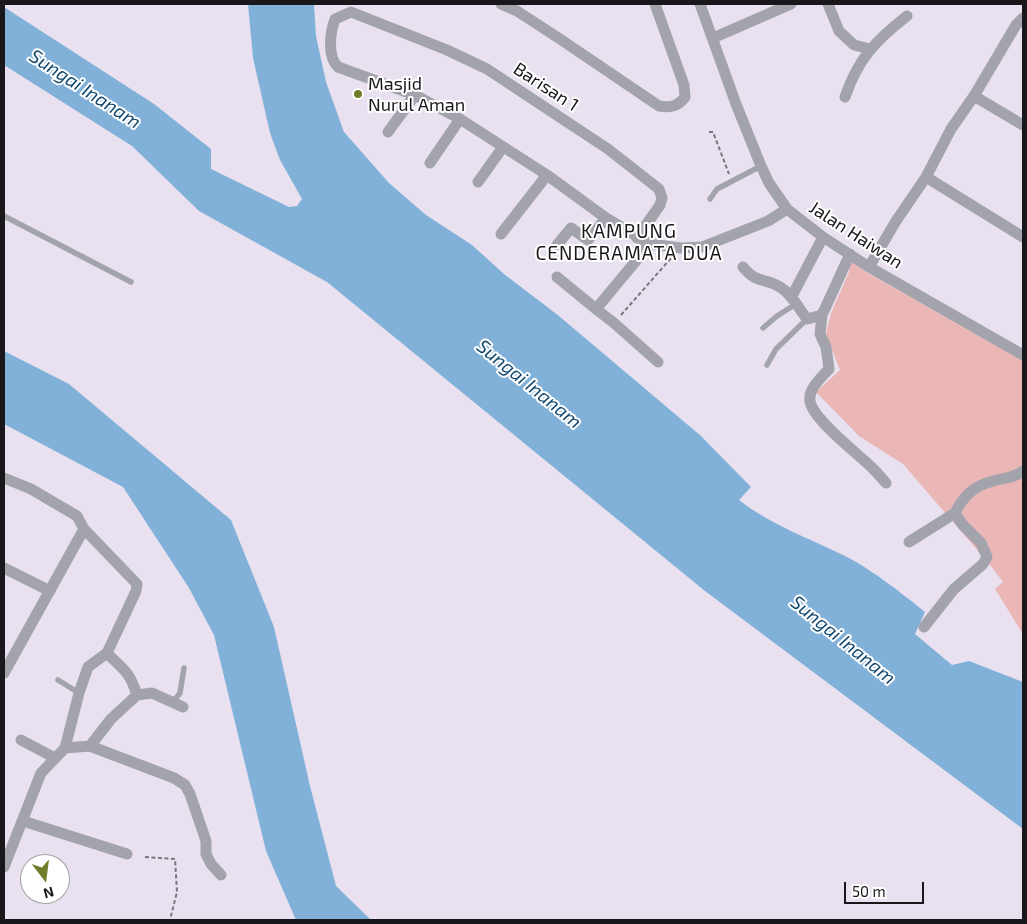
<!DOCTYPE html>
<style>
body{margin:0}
#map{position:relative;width:1027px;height:924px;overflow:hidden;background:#e9e1ef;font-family:"Exo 2",sans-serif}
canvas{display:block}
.frame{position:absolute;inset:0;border:5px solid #1a171c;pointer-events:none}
.north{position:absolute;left:20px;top:854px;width:50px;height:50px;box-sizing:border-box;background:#fff;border:1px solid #a3a2a4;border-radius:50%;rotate:165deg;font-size:14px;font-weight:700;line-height:20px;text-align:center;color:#1a171c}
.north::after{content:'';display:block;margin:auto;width:18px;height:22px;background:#6f7e2c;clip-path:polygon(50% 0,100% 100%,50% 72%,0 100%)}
.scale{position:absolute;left:844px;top:882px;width:80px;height:22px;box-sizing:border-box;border:2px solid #1a171c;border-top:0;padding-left:6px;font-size:15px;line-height:18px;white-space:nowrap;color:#1a171c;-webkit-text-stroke:4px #fff;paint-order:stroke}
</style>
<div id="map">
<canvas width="1027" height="924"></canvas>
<div class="frame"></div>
<div class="north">N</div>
<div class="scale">50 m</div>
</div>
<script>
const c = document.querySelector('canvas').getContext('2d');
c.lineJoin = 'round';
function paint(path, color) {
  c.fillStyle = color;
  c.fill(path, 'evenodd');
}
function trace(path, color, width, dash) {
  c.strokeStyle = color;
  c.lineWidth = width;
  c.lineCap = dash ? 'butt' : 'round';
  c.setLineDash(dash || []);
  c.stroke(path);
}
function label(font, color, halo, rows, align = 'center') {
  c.font = font + ' "Exo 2",sans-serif';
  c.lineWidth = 4;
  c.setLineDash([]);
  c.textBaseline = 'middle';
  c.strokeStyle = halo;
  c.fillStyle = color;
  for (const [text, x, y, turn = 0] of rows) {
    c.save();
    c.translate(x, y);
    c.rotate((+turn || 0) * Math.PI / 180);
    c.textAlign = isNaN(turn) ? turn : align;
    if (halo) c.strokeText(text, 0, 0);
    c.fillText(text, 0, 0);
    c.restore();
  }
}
paint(new Path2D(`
 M852,257l14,15 157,89v273l-28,-45 8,-7 -13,-17 -87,-101 -44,-28 -43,-44 24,-22 -14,-36 5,-21 18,-41z`), '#eab6b6');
paint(new Path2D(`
 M248,4h66l2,32 10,46 18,50 45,51 37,32 46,30 32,29 55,42 142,120 50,51 -12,13c32,25 72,39 108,57 25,13 56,37 78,55l-10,22 37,31 17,-4 54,21v147l-318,-238 -378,-309 -128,-71 -67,-65 -128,-81v-58l150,97 57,45v20l78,38 8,-1 5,-7 -22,-39 -10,-27 -17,-75z
 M4,351l65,33 162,136 43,107 36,159 26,100 35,34h-75l-30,-69 -52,-216 -25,-47 -66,-101 -119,-63z`), '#81b1d9');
trace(new Path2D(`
 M709,132h4l16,42
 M621,315l51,-58
 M145,857l30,2 2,33 -7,28`), '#7a757e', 2, [4, 2.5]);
trace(new Path2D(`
 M710,199l7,-10 44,-23
 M4,216l127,66
 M763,328l14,-12 19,-12
 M767,365l9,-16 31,-30
 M58,680l21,13
 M173,702l7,-9 4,-25`), '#a3a4ab', 5.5);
trace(new Path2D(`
 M501,4l16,7 43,28 99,67c13,2 19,0 26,-9l-1,-12 -29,-81
 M700,4l36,100 25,62 8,17 18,26 36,28 46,30 154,88
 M828,4l11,27 15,14 16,4
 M713,38l78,-34
 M974,96l49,29
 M845,97c13,-38 30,-56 62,-81
 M388,132l27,-37
 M430,163l30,-44
 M926,177l97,60
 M478,182l25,-35
 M501,234l46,-59
 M637,238l23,-33 2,-7 -3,-9 -51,-40 -121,-80 -40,-19 -96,-38 -16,7c-5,14 -8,37 3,48l77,28 45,24 87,56 59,43 44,26 31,4 21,-1 66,-26 19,-12
 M557,245l14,-17 17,12 18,-22
 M850,254l-28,61 -2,19 6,13 3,22c-8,9 -21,20 -19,32 2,17 44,50 57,62 7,6 13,13 19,20
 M743,267c15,18 21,10 37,20 13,8 18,21 27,32l15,-4
 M869,267l27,-46 30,-44 25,-48 23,-33 42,-71 7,-7
 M557,277l39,32 54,-65
 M792,296l31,-59
 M596,309l18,14 44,39
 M4,478l27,11 46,27 7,13
 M909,542l46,-29
 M4,568l46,23
 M924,627l30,-38 29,-25 4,-7 -6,-14 -19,-19 -7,-11c9,-18 19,-27 38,-32 11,-3 21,-3 30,-10
 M4,673l80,-144 53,55 -1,7 -29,62
 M137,695l15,-2 31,14
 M21,740l34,18
 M65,748l14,-55 9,-26 19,-14c17,18 22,17 30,42l-26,24 -21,27
 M23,821l104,33
 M4,867l37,-94 24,-25 25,-2 84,32 11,7 5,9 16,47v13l5,10 10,11`), '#a3a4ab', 11);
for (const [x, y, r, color] of [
 [358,94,5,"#6f7e2c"]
]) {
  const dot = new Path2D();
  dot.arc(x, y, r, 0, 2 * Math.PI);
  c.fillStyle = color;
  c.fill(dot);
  trace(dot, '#fff', 2);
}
label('18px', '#1a171c', '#fff', [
 ["Masjid",368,84],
 ["Nurul Aman",368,105]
], 'left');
label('18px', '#1a171c', '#fff', [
 ["Barisan 1",546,87,33],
 ["Jalan Haiwan",856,235,33]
]);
label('italic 19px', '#134970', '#fff', [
 ["Sungai Inanam",85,89,33],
 ["Sungai Inanam",529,384,39],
 ["Sungai Inanam",843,640,39]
]);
c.letterSpacing = '1px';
label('19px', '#1a171c', '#fff', [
 ["KAMPUNG",629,232],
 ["CENDERAMATA DUA",629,254]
]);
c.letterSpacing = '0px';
</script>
